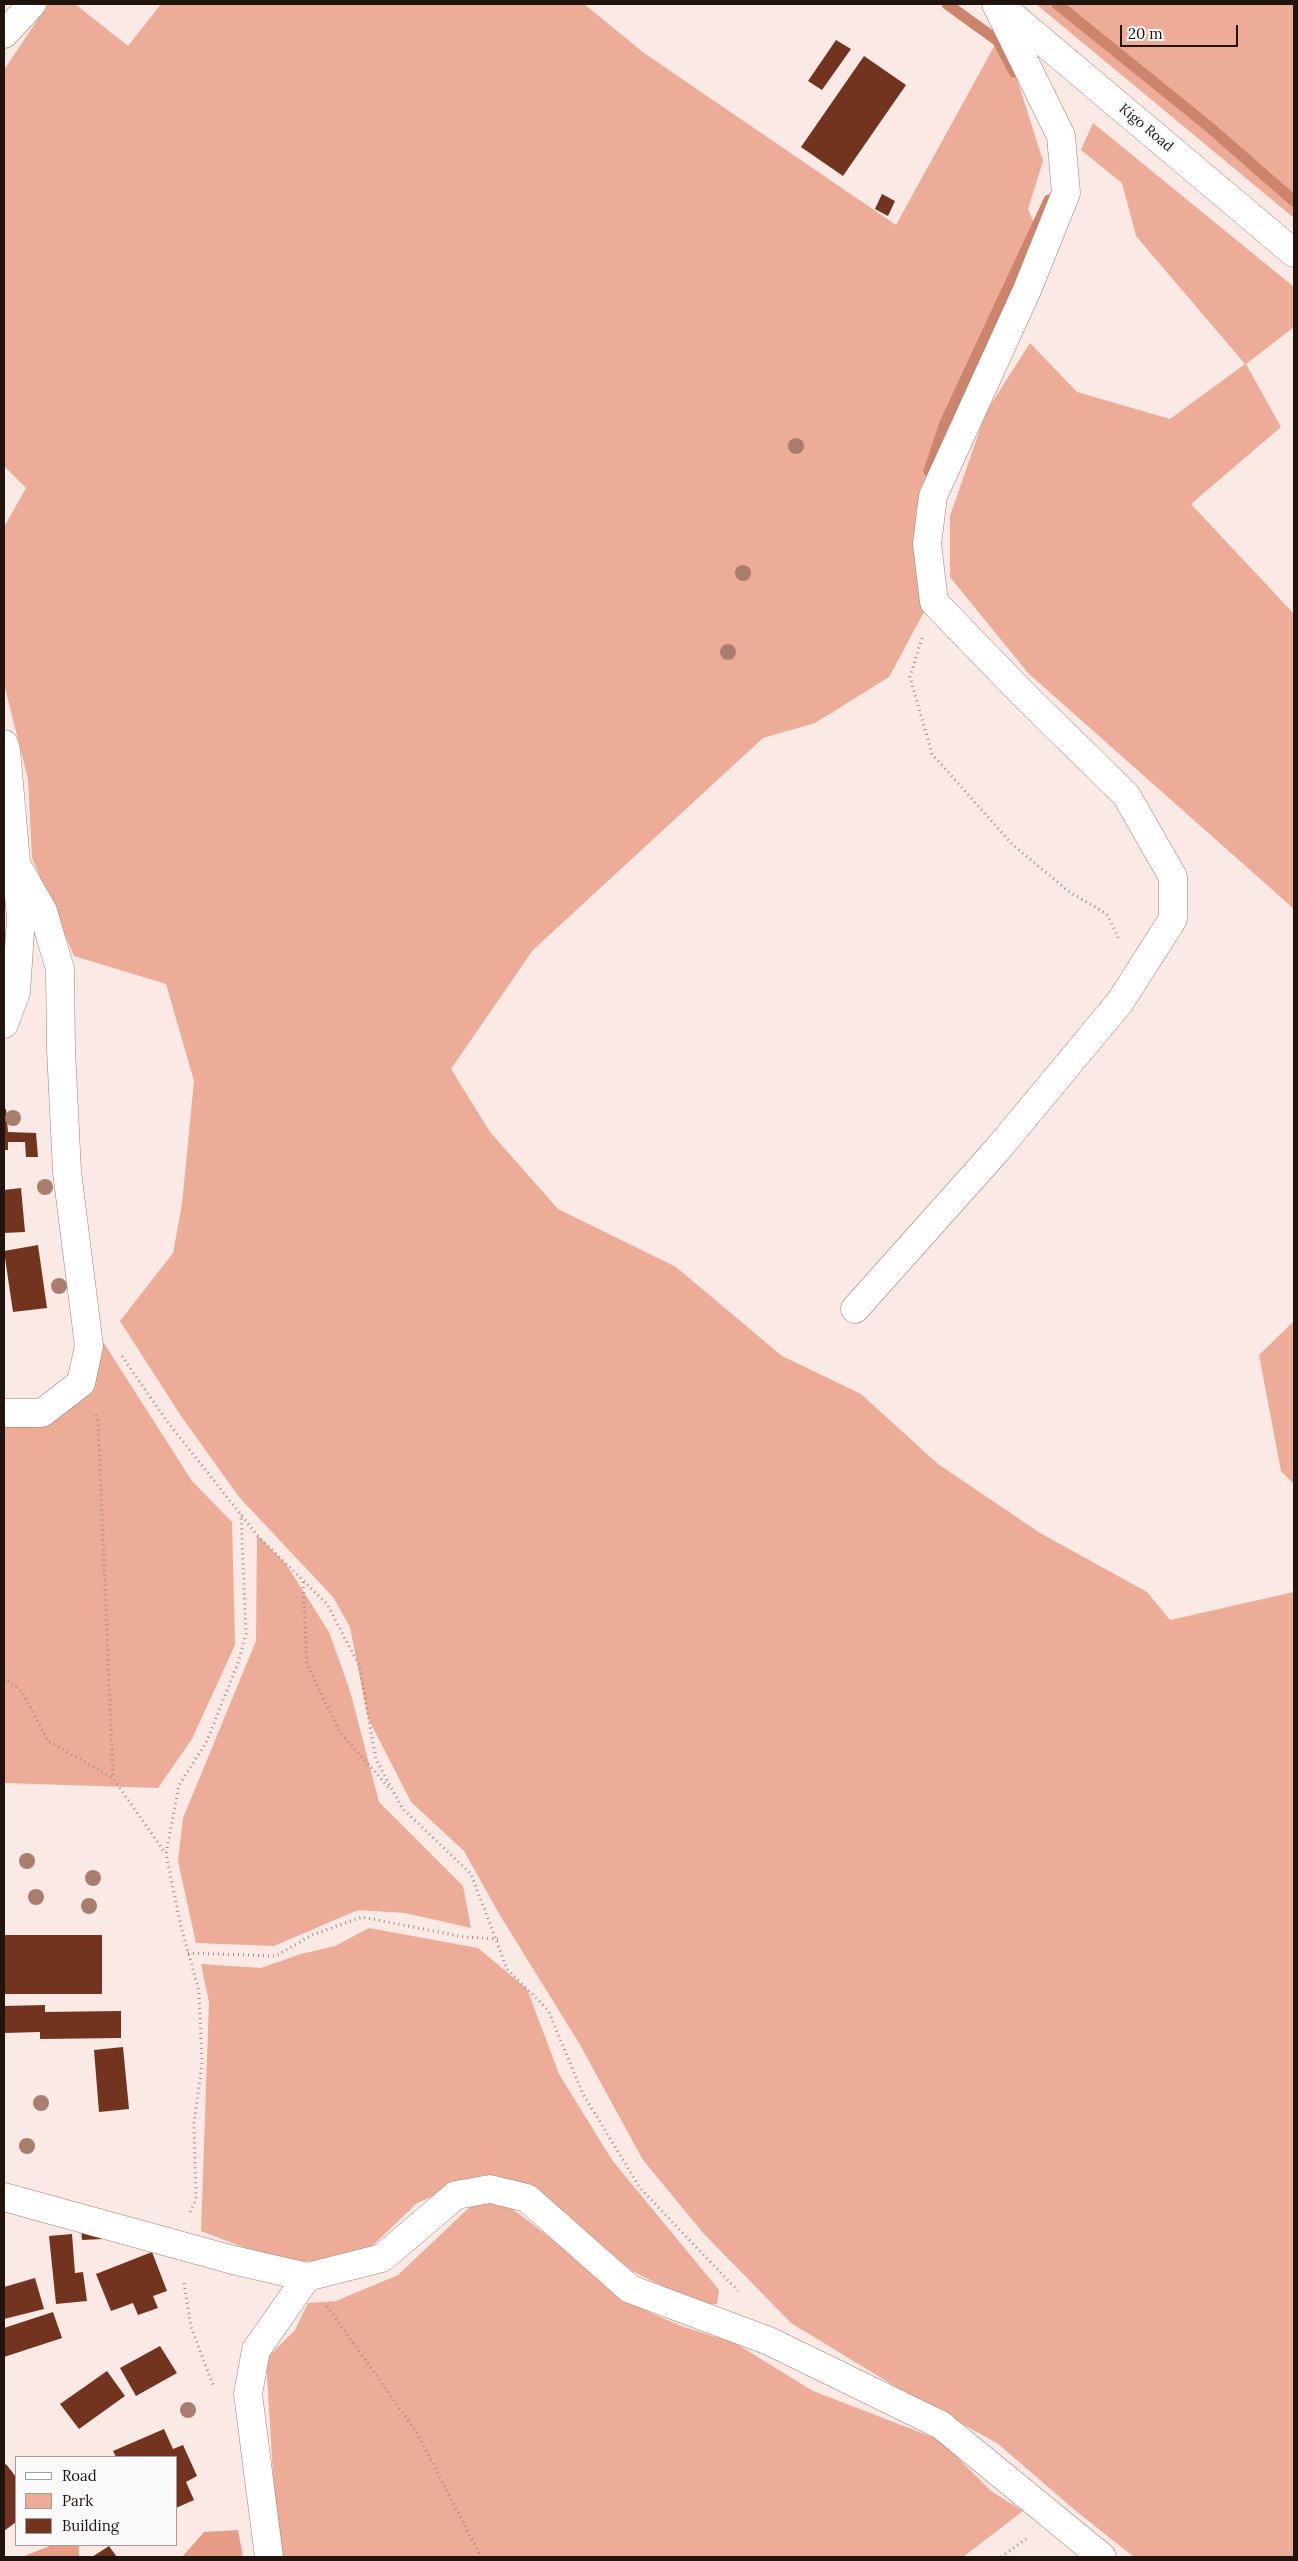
<!DOCTYPE html>
<style>
body{margin:0}
#map{position:relative;width:1298px;height:2561px;overflow:hidden;background:#fae9e4;font-family:Lora,serif}
canvas{display:block}
.frame{position:absolute;inset:0;border:5px solid #21140f;pointer-events:none}
.legend{position:absolute;left:15px;top:2456px;width:162px;height:90px;box-sizing:border-box;background:#fafafa;border:1px solid #a39e9c;margin:0;padding:6px 9px;list-style:none;font-size:15px;color:#21140f}
.legend li{display:flex;align-items:center;gap:10px;height:25px}
.legend b{width:25px;border:1px solid #a39e9c}
.scale{position:absolute;left:1120px;top:25px;width:118px;height:22px;box-sizing:border-box;border:2px solid #21140f;border-top:0;padding-left:6px;font-size:15px;line-height:18px;white-space:nowrap;color:#21140f;-webkit-text-stroke:4px #fafafa;paint-order:stroke}
</style>
<div id="map">
<canvas width="1298" height="2561"></canvas>
<div class="frame"></div>
<ul class="legend">
<li><b style="height:6px;background:#fff"></b>Road</li>
<li><b style="height:14px;background:#ecac97"></b>Park</li>
<li><b style="height:14px;background:#73341f"></b>Building</li>
</ul>
<div class="scale">20 m</div>
</div>
<script>
const c = document.querySelector('canvas').getContext('2d');
c.lineJoin = 'round';
function paint(path, color) {
  c.fillStyle = color;
  c.fill(path, 'evenodd');
}
function trace(path, color, width, dash) {
  c.strokeStyle = color;
  c.lineWidth = width;
  c.lineCap = dash ? 'butt' : 'round';
  c.setLineDash(dash || []);
  c.stroke(path);
}
function label(font, color, halo, rows, align = 'center') {
  c.font = font + ' Lora,serif';
  c.lineWidth = 5;
  c.setLineDash([]);
  c.textBaseline = 'middle';
  c.strokeStyle = halo;
  c.fillStyle = color;
  for (const [text, x, y, turn = 0] of rows) {
    c.save();
    c.translate(x, y);
    c.rotate((+turn || 0) * Math.PI / 180);
    c.textAlign = isNaN(turn) ? turn : align;
    if (halo) c.strokeText(text, 0, 0);
    c.fillText(text, 0, 0);
    c.restore();
  }
}
paint(new Path2D(`
 M48,4h27l53,42 33,-42h423l60,49 252,172 106,-193 41,129 -15,48 8,19 -120,283 8,101 -35,65 -74,46 -52,15 -230,212 -82,119 39,63 68,77 118,58 106,89 79,38 77,70 102,69 107,59 23,28 124,-28v965h-160l-58,-46 -79,-68 -91,-50 -115,-70 -87,-89 -61,-74 -64,-117 -78,-126 -37,-66 -53,-49 -43,-84 -18,-91 -17,-30 -94,-100 -58,-81 -61,-95 53,-68 9,-49 12,-123 -28,-97 -92,-28 -42,-98 -4,-79 -24,-95v-157l22,-39 -22,-22v-396z
 M1036,4h258v214z
 M1093,123l201,164v40l-48,37 35,63 -90,77 103,110v295l-266,-236 -78,-96v-61l36,-104 44,-69 47,49 93,27 75,-55 -109,-128 -14,-53 -41,-33z
 M1294,1321v163l-13,-13 -22,-116z
 M100,1337l92,144 40,41 3,123 -43,94 -34,49 -154,-5v-358l34,1 28,-13 31,-39z
 M257,1535l29,29 43,68 21,59 29,111 84,84 8,42 -66,-15 -47,-3 -84,36 -78,-3 -18,-82 5,-43 73,-177z
 M369,1928l109,20 49,41 32,85 53,86 107,130 -2,14h-18l-67,-33 -68,-56 -28,-27 -53,-13 -66,28 -49,47 -47,11h-42l-78,-30 8,-229 -8,-38 60,4 40,-14 34,-8z
 M502,2201l76,58 55,46 48,21 54,17 78,48 127,49 51,51 32,20 -60,46h-685l-12,-198 29,-29 13,-27 28,-2 62,-26 75,-71z`), '#ecac97');
paint(new Path2D(`
 M238,2530l5,27h-61l22,-25z
 M52,2545h27v12h-57z`), '#e69c85');
trace(new Path2D(`
 M947,4l51,37 16,31
 M1057,4l150,121 87,76
 M929,471l16,-48 104,-223`), '#cc846d', 11);
paint(new Path2D(`
 M836,40l15,9 -29,41 -14,-9z
 M864,56l42,29 -63,91 -42,-29z
 M882,194l13,7 -7,15 -13,-7z
 M4,1109h2l2,23 28,1 2,24h-12l-1,-15h-17v8h-4z
 M21,1188l4,44 -21,1v-43z
 M38,1245l9,63 -34,4 -9,-61z
 M4,1935h98v59h-98z
 M45,2005v7l76,-1v27l-81,1v-7l-36,1v-27z
 M123,2047l6,62 -30,3 -5,-62z
 M103,2226v13l-21,1 -1,-13z
 M72,2234l3,39 8,-1 4,29 -31,3 -7,-68z
 M152,2252l15,39 -14,5 5,12 -20,7 -5,-12 -22,8 -15,-37z
 M35,2278l9,31 -40,10v-32z
 M53,2312l9,26 -58,19v-29z
 M160,2346l17,27 -41,23 -16,-28z
 M107,2371l18,25 -46,33 -19,-25z
 M164,2429l9,20 10,-4 14,31 -11,6 8,18 -18,8v-51h-60l-3,-6z
 M6,2464l10,13v45l-12,9v-65z
 M109,2546l8,11h-25z`), '#73341f');
const minor = new Path2D(`
 M1003,8l291,245
 M4,34l28,-30
 M4,744l2,6 15,168 -5,74 -12,32
 M855,1309l142,-159 123,-148 53,-83v-42l-47,-82 -102,-100 -90,-93 -7,-58 6,-48 94,-206 39,-97 -5,-57 -65,-132
 M4,1413h38l39,-30 8,-37 -22,-174 -6,-123 -1,-80 -17,-58 -27,-47
 M4,2197l229,63 74,17 75,-19 74,-63 34,-6 37,9 103,91 139,52 172,84 161,132
 M269,2557l-21,-163 8,-44 51,-73`);
trace(minor, '#a27d72', 29);
trace(new Path2D(`
 M922,638l-12,39 22,77 80,90 56,47 39,23 12,25
 M122,1356l44,64 91,115 70,69 32,61 17,94 26,49 69,66 36,95 41,41 35,84 57,94 98,103
 M96,1415l2,5 15,358
 M303,1582l4,83 33,67 50,57
 M4,1678l19,15 25,48 65,37 52,75
 M188,1953l88,3 36,-21 50,-18 102,20 34,2
 M190,2212l6,-13 -2,-76 8,-59 -3,-73 -18,-64 -15,-73 13,-69 28,-44 32,-81 7,-26 -5,-120
 M184,2283l7,44 22,58
 M327,2306l90,127 64,124
 M1001,2557l25,-18`), '#9d8e89', 3, [1, 4]);
trace(minor, '#fff', 28);
c.fillStyle = '#aa7e6f';
for (const [x, y] of [
 [796,446],
 [743,573],
 [728,652],
 [13,1118],
 [45,1187],
 [59,1286],
 [27,1861],
 [93,1878],
 [36,1897],
 [89,1906],
 [41,2103],
 [27,2146],
 [188,2410]
]) {
  c.beginPath();
  c.arc(x, y, 8, 0, 2 * Math.PI);
  c.fill();
}
label('14px', '#21140f', '#fafafa', [
 ["Kigo Road",1146,128,40]
]);
</script>
